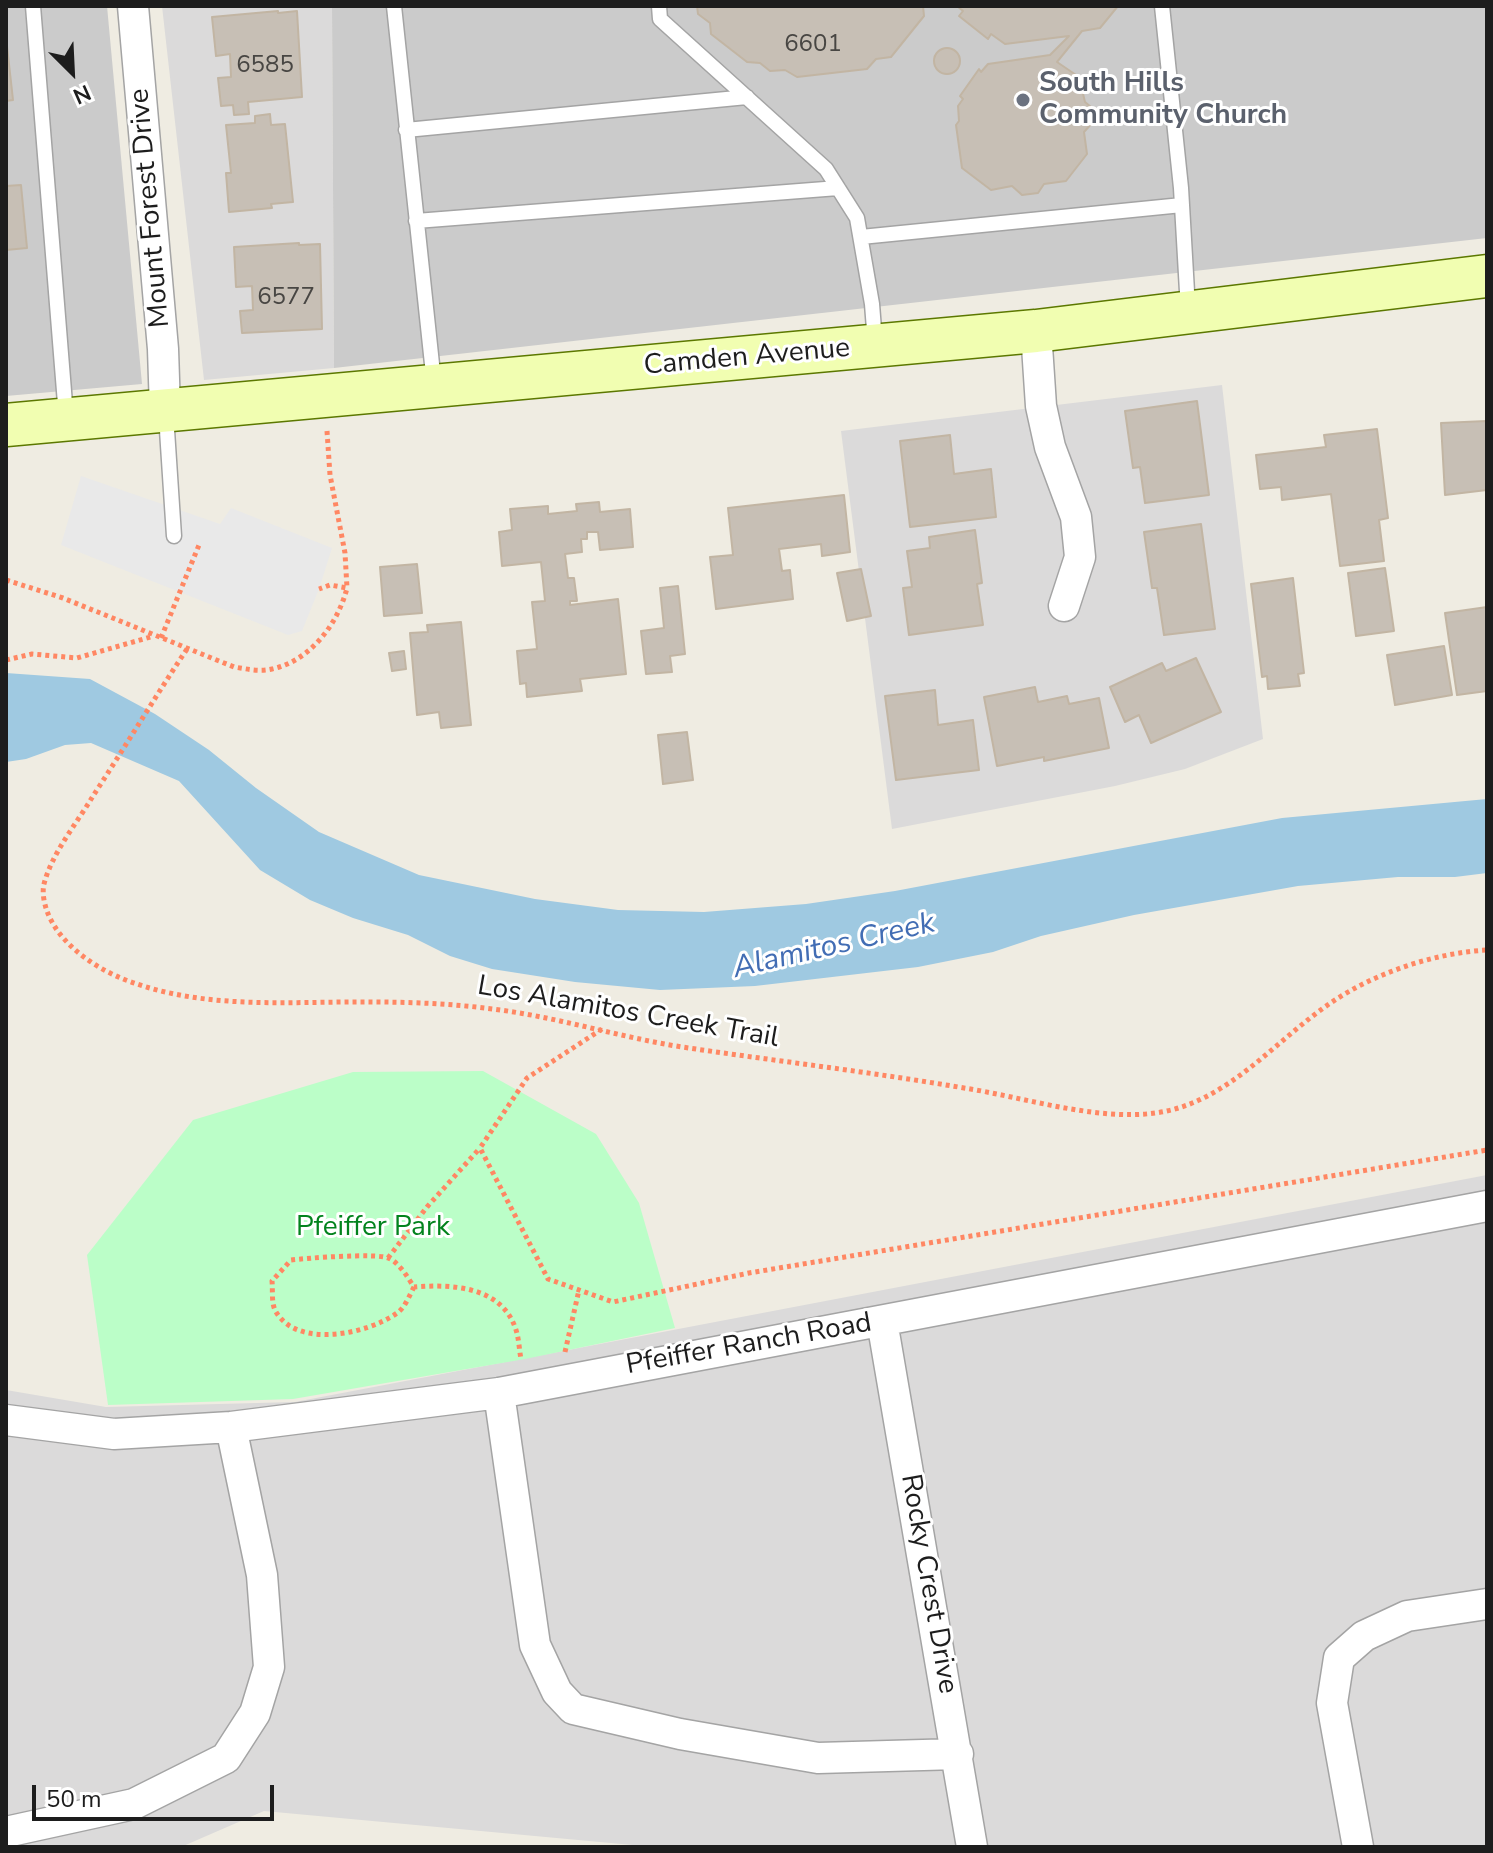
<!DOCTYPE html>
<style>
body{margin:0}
#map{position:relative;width:1493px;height:1853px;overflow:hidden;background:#efece2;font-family:"Nunito Sans",sans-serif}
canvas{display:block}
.frame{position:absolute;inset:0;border:8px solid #1d1d1d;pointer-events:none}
.north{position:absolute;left:32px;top:32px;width:80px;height:80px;-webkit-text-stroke:6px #fff;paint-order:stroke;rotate:156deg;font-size:22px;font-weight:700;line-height:32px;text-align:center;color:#1d1d1d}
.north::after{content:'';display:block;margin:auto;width:28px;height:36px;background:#1d1d1d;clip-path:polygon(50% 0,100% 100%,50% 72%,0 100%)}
.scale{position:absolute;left:32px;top:1785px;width:242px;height:36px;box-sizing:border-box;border:4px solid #1d1d1d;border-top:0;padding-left:10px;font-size:24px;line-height:28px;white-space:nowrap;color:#1d1d1d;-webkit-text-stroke:6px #fff;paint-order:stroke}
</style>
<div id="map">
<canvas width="1493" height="1853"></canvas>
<div class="frame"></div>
<div class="north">N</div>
<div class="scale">50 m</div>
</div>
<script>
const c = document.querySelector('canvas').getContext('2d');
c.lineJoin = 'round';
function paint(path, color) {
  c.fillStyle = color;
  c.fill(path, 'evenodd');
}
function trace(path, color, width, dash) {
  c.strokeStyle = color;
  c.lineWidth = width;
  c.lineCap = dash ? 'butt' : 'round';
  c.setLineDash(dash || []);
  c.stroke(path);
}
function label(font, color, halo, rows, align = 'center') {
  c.font = font + ' "Nunito Sans",sans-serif';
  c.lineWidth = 6;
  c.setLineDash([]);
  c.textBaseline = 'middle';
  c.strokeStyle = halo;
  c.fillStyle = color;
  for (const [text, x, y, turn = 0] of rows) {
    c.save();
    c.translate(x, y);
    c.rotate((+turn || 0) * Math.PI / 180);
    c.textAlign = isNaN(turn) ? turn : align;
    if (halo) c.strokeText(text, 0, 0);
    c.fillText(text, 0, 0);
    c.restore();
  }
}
paint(new Path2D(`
 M162,6h170l2,362 -130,12z
 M1222,385l41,354 -78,30 -70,17 -223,43 -51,-398z
 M1487,1175v672h-833l-390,-36 -83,36h-175v-457l100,17 189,-5z`), '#dbdada');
paint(new Path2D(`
 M6,6h101l35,378 -136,12z
 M332,6h1155v232l-1153,130z`), '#cbcbcb');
paint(new Path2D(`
 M483,1071l113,63 43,69 36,125 -150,31 -232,40 -185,6 -21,-150 106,-135 160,-48z`), '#bbfec8');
paint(new Path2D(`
 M81,476l139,48 11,-16 101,40 -13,41 -17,42 -14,4 -227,-90z`), '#e9e9e9');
paint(new Path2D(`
 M6,673l84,6 65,35 54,36 47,38 63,44 100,43 116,24 83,11 86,2 102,-8 89,-13 387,-73 205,-19v74l-32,4h-57l-100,9 -164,29 -93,21 -48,16 -75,15 -163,19 -95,4 -85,-8 -83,-13 -42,-13 -42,-21 -55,-17 -43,-18 -50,-30 -81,-89 -88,-38 -26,2 -39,14 -20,3z`), '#9fc9e1');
const building = new Path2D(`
 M697,6h226l1,10 -33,41 -15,2 -9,10 -70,8 -12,-7 -15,1 -10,-8 -13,-1 -36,-28 -1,-11 -12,-9z
 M957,6h161l-18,22 -18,3 -25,31 22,15 6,25 6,5 2,15 -9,10 3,22 -21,27 -22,3 -6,9 -16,2 -10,-9 -21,4 -29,-22 -6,-43 3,-4 -1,-15 5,-7 -3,-3 19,-27 2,3 7,-8 62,-9 19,-19 -64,8 -14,-10 -3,5 -29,-23 4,-5z
 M278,11v2l19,-2 5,86 -54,5 1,12 -15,1 -1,-10 -12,1 -3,-28 13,-1 -1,-23 -14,2 -4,-39z
 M6,37l7,63 -7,1z
 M934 61a13 13 0 1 1 26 0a13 13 0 1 1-26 0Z
 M270,114l1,11 14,-1 8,78 -22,2 1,4 -43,4 -3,-39h5l-5,-48 29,-2v-7z
 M21,185l6,63 -21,2v-64z
 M299,243v2l21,-1 2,85 -80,4 -2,-22 13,-1 -1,-24 -16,1 -2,-40z
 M1197,401l12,94 -64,8 -5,-36 -7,1 -8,-57z
 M1487,421v69l-42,5 -4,-72z
 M1377,429l11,89 -9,2 5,41 -44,5 -9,-72 -49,6 -1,-13 -21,2 -4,-34 70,-8 -2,-12z
 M950,435l4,39 37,-5 5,48 -86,10 -10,-86z
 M844,495l6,57 -28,4 -1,-12 -42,5 3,22 8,-1 3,29 -77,10 -6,-52 23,-2 -5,-47z
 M599,502l1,10 30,-3 3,38 -33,3 -2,-18h-11v7h-6l1,13 -17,2 3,24h6l3,23h-7v4l48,-6 8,75 -46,5 2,12 -55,6 -1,-14 -6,1 -3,-33 20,-2 -5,-47 13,-1 -4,-39 -39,4 -3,-34 13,-2 -2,-21 38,-3v8l29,-3 -1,-7z
 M1201,524l14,105 -51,6 -7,-47h-5l-8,-56z
 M975,530l7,53 -5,1 6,41 -74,10 -6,-47 9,-1 -5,-36 23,-3 -1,-11z
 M417,564l5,49 -38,3 -4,-49z
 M1385,568l9,63 -38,5 -8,-63z
 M861,569l10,47 -24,5 -10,-48z
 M1293,578l11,95 -6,1 2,12 -32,3 -1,-13 -5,1 -11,-93z
 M678,586l7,68 -15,2 2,16 -26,2 -5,-43 23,-3 -4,-40z
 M1487,607v84l-30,4 -12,-82z
 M461,622l10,103 -30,3 -2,-16 -22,3 -7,-82 18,-1 -1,-7z
 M1444,646l8,49 -57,10 -8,-50z
 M404,651l2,18 -14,2 -3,-18z
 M1196,658l25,54 -70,31 -12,-28 -14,7 -15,-35 52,-24 4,8z
 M1035,687l3,15 29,-6 2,8 30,-6 10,50 -65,13v-4l-47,9 -13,-69z
 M935,690l3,35 35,-5 6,50 -83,10 -11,-84z
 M687,732l6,48 -30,4 -5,-49z`);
paint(building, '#c7bfb5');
trace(building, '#c2b5a3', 2);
const lane = new Path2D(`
 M33,6l33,410
 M394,6l40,377
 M659,6l1,13 166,150 31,49 15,86 3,38
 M1162,6l19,182 7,121
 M406,130l341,-33
 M416,221l422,-33
 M861,237l321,-32
 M166,415l8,121`);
const street = new Path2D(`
 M133,6l30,343 2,61
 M1036,331l5,75 9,41 26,70 4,40 -16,49
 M882,1321l90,526
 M499,1393l36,252 22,47 16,17 107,25 138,24 140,-4
 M6,1420l108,14 117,-7 268,-34 988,-187
 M6,1832l128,-28 92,-46 29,-45 14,-46 -7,-92 -31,-148
 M1358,1847l-26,-144 7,-45 25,-22 43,-20 80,-12`);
const secondary = new Path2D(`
 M6,425l1030,-94 451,-55`);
trace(lane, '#a4a4a4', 17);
trace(street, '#a4a4a4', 33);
trace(secondary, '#5c7800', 45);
trace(new Path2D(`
 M327,431l3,44 15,78 2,35
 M6,580l57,18 171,69c13,2 26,5 38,2 38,-8 66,-45 75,-81l-17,-3 -11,4
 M161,638l38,-93
 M187,649c-32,48 -62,98 -94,147 -16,27 -41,57 -49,88 -2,8 0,19 3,27 13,36 55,62 90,73 77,26 158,17 237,18 40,0 80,2 119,7 64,8 126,28 189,38 94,14 189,25 282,41 59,9 131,33 191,25 72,-9 120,-73 177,-111 43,-29 102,-49 155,-52
 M6,660l26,-6 45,4 77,-22
 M602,1029l-75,49 -47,70 68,131 65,23 136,-29 738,-123
 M388,1258l39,-51 53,-59
 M414,1287c-4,7 -9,21 -17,26 -29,21 -99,36 -121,-1 -5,-8 -3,-21 -4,-31l19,-21c16,-2 85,-7 97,-2 11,4 20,20 26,29 37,-3 86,-1 101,40 4,10 4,22 6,32
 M565,1352l14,-62`), '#ff8763', 5, [4, 4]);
trace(lane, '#fff', 14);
trace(street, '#fff', 30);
trace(secondary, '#f1feb1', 42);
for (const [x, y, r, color] of [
 [1023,100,8,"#6b7280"]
]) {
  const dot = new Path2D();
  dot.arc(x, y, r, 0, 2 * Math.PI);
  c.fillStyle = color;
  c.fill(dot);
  trace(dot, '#fff', 3);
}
label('24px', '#484643', null, [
 ["6601",813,45],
 ["6585",265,66],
 ["6577",286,298]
]);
label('bold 28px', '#5b616d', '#fff', [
 ["South Hills",1039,84],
 ["Community Church",1039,116]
], 'left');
label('28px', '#1d1d1d', '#fff', [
 ["Mount Forest Drive",151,208,-95],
 ["Camden Avenue",747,358,-5],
 ["Los Alamitos Creek Trail",628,1013,10],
 ["Pfeiffer Ranch Road",749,1345,-10],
 ["Rocky Crest Drive",928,1584,80]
]);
label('28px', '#03831e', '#fff', [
 ["Pfeiffer Park",373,1228]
]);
label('italic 30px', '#426db4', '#fff', [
 ["Alamitos Creek",834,947,-13]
]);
</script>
